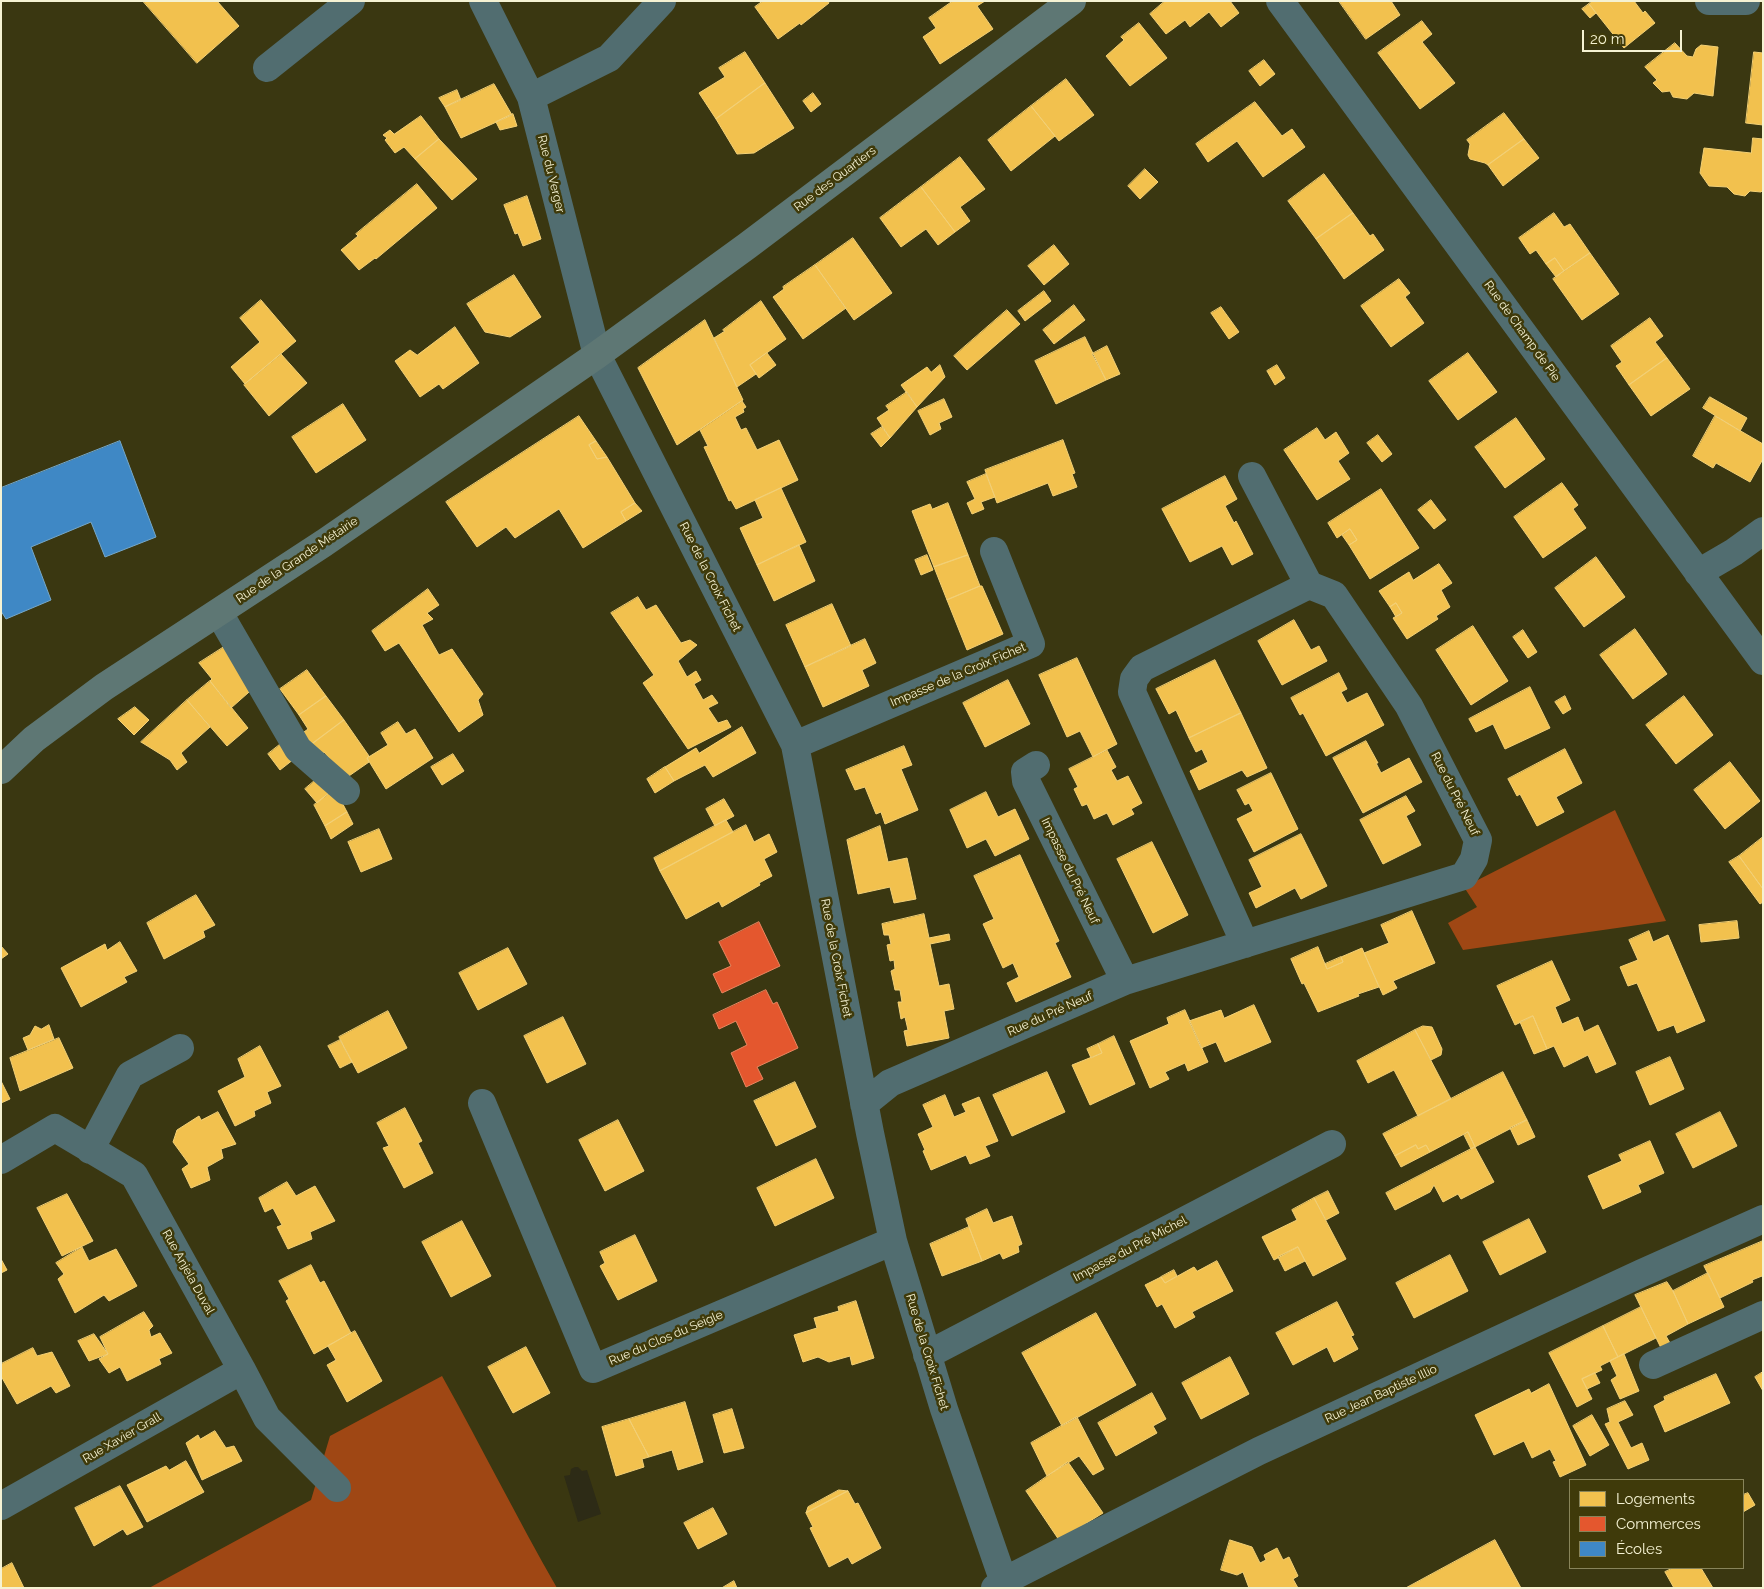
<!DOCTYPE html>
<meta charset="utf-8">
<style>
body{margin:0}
#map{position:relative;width:1764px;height:1589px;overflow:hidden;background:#3a3711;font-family:Raleway,sans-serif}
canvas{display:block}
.frame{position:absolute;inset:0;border:2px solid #f5f2d3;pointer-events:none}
.legend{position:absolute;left:1569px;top:1479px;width:175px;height:90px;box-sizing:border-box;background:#3f3a0a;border:1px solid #88845a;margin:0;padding:6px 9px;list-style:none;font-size:15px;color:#f5f2d3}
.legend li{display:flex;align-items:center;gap:10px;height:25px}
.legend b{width:25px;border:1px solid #88845a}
.scale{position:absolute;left:1582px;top:30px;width:100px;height:22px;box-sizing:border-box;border:2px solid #f5f2d3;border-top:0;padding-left:6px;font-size:15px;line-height:18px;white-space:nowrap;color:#f5f2d3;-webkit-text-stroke:4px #3f3a0a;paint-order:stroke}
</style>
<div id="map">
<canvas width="1764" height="1589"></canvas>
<div class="frame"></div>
<ul class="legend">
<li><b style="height:14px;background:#f2c14e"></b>Logements</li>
<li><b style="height:14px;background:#e4572e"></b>Commerces</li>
<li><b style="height:14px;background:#3f88c5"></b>Écoles</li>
</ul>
<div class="scale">20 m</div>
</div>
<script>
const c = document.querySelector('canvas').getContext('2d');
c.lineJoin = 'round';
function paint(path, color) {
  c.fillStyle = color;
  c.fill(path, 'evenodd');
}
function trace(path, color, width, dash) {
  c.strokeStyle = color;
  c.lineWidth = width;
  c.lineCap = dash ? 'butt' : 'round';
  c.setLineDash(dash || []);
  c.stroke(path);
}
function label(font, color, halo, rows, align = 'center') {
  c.font = font + ' Raleway,sans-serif';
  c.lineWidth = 5;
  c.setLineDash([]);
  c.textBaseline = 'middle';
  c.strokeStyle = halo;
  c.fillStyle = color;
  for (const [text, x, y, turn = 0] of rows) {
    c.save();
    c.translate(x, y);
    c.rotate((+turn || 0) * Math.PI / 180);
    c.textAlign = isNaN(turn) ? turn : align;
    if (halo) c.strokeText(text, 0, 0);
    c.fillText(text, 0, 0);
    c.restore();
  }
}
paint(new Path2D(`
 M1615,810l51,111 -203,29 -15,-27 29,-16 -13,-20z
 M442,1376c39,70 75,142 115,212h-408l162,-88 19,-64z`), '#9f4714');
paint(new Path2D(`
 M575,1467h3l4,4 5,-1 14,44 -23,8 -14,-46 6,-1 1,-6z`), '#2d2b16');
const homes = new Path2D(`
 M143,1h74l22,25 -42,37z
 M763,1h65l1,2 -28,22 -1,-2 -22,16 -23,-32z
 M953,1h32l-8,5 16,23 -53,35 -17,-27 13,-9 -7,-10z
 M1165,1h65l9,12 -18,14 -12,-15 -19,15 -5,-7 -19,14 -16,-20z
 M1339,1h52l9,14 -34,24z
 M1592,1h42l9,12 2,-2 10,12 -31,25 -35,-44z
 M1589,4l7,9 -6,5 -8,-9z
 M1422,21l10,13 -10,8 33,41 -35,26 -42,-56z
 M1139,23l28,35 -37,28 -24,-30 18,-16 -3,-3z
 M1675,43l12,13 6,1 3,-8 5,-4 17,2 -5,49 -19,-3 -7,6 -14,-2 -3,-6 -8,1 -9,-9 4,-3 -12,-13z
 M745,52l20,31 -49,36 -17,-26 26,-16 -6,-9z
 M1754,52l9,1v72l-17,-2z
 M1264,60l11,14 -15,12 -11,-15z
 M1066,79l28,36 -35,26 -28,-35z
 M765,83l29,45 -40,25 -17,1 -21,-35z
 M494,84l18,31 -51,23 -16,-31z
 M457,90l4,10 -16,7 -6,-9z
 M813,93l8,11 -10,8 -8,-11z
 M1255,102l27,34 10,-7 13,18 -42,30 -26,-36 -29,21 -12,-18z
 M1031,106l24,30 -44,35 -23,-31z
 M1504,113l20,26 -36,26 -3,-2 -15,-4 -2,-4 2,-11 -3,-4z
 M513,114l4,12 -17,4 -4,-8z
 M421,116l18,23 -24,20 -11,-12 -9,6 -10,-13 2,-2 -4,-3 7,-5 4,4z
 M1753,138l10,1v51l-2,2 -11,-1 -5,5 -11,-2 -7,-7 -18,-1 -9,-13 4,-25 47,5z
 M439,139l38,40 -25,21 -37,-41z
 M1524,139l15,19 -36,28 -15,-21z
 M960,157l25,32 -25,18 10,14 -15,11 -34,-45z
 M1145,169l13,13 -18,17 -12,-13z
 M1324,174l29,39 -37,26 -28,-38z
 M417,184l20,24 -61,51 -1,-1 -16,12 -18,-20 17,-14 -2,-2z
 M921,187l34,45 -17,13 -12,-16 -25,18 -21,-29z
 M527,196l14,43 -18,7 -5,-13 -3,1 -11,-29z
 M1353,213l17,23 3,-2 11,16 -40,29 -28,-40z
 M1554,213l10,14 6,-3 20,29 -26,18 -9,-13 -9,6 -10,-14 -6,4 -11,-16z
 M853,238l39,55 -38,27 -39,-55z
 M1054,245l15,19 -25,21 -16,-19z
 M1590,253l29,41 -37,26 -29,-41z
 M1555,258l9,13 -8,6 -10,-13z
 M815,265l31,43 -43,31 -30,-42 11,-8 -1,-2z
 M514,275l27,42 -31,20 -25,-5 -18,-28z
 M1399,279l11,14 -5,4 19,26 -33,24 -30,-41z
 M1044,291l7,10 -26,20 -7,-10z
 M261,300l35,41 -51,43 -14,-17 29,-25 -20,-24z
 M761,301l25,38 -36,26 6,9 -19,13 -23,-49 11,-7 -2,-1z
 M1074,305l11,15 -31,24 -11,-14z
 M1221,307l18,25 -10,7 -18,-26z
 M1007,310l13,14 -53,46 -13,-14z
 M1650,318l13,18 -8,6 12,16 -38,27 -13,-19 6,-4 -11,-16z
 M705,320l38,80 -66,45 -39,-77z
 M455,327l24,36 -36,26 -4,-5 -19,13 -25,-36 15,-11 7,5z
 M1085,337l21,43 -50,24 -21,-43z
 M1107,346l13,28 -14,6 -14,-26z
 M767,353l9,12 -17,13 -9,-13z
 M1468,353l29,39 -39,28 -29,-39z
 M281,354l26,29 -38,33 -25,-31z
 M1667,358l23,31 -39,27 -22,-31z
 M940,365l5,12 -28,30 -16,-22 26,-18 4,5z
 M1277,365l8,13 -10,7 -8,-14z
 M907,392l10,15 -27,31 -13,-20 12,-8 -3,-4z
 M1710,397l37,21 -7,13 -37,-23z
 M944,399l8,18 -13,6 2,6 -11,6 -12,-24z
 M742,401l4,6 -3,2 1,3 -9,5 6,13 5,-2 11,22 22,-10 19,40 -62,29 -5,-9 -2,1 -25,-54 4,-1 -8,-16z
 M343,404l23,36 -50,33 -24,-36z
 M579,416l17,25 -7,4 8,14 10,-2 28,46 -14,9 5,9 -43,27 -24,-39 -44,29 -9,-11 -29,20 -31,-45z
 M1715,416l48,28v15l-13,23 -34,-19 -3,5 -20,-12z
 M1516,418l29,41 -40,29 -30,-41z
 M882,427l8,11 -9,9 -10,-13z
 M1317,428l8,12 11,-8 13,21 -11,8 12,18 -33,21 -33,-50z
 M1378,435l14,19 -10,8 -15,-19z
 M1063,440l12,33 -3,1 5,13 -24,9 -5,-13 -51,20 -12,-33z
 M596,441l11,16 -10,2 -8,-14z
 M986,474l9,23 -14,5 3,7 -12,5 -5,-11 8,-4 -8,-17z
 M1225,476l12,23 -12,7 9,17 2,-2 17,33 -21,11 -10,-19 -32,16 -28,-53z
 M1562,483l16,22 -5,4 13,19 -43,30 -29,-41z
 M781,488l25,54 -49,23 -17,-37 23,-10 -8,-18z
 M1381,489l38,59 -49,31 -21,-34 8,-5 -7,-11 -13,9 -9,-15z
 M1431,500l15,20 -12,9 -16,-19z
 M635,503l7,8 -16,10 -5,-9z
 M948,503l20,52 -34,12 -22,-56 18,-7 2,5z
 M1350,529l7,11 -8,5 -7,-10z
 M799,545l16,36 -41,20 -17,-36z
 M927,555l6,15 -12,5 -6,-15z
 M968,555l12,31 -33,14 -13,-33z
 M1596,557l29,40 -41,30 -29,-39z
 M1439,564l13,19 -11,7 9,17 -14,9 2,3 -31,20 -14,-21 9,-5 -6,-10 -6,4 -11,-16 30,-19 4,8z
 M980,586h2l21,48 -36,16 -20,-50z
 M428,589l11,16 -12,8 6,6 -11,6 17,30 13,-6 31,45 -5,6 5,15 -24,17 -60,-89 -14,8 -13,-20z
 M638,597l8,13 10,-5 25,38 9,-3 7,5 -19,16 9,16 9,-6 5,9 -7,4 9,16 9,-5 6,8 -10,5 10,15 9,-3 4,7 -43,22 -45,-66 11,-8 -43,-62z
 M1396,603l6,10 -6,4 -6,-10z
 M832,604l19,42 -46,21 -19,-42z
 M1294,620l17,30 8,-4 8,15 -45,24 -24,-44z
 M1473,626l35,55 -37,24 -35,-55z
 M1635,629l32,45 -34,25 -33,-44z
 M1523,630l14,22 -9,6 -15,-21z
 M865,639l11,24 -14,7 7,16 -46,21 -18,-40z
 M224,647l33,38 -26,23 -21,-27 2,-2 -13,-16z
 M1077,658l40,86 -24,13 -13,-26 -13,6 -28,-62z
 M1215,660l26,53 -52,25 -13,-28 -7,4 -13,-25z
 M307,670l19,26 -27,19 -19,-26z
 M1339,673l8,16 -6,3 6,11 20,-10 17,32 -58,31 -23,-43 -3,2 -9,-17z
 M1008,680l22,44 -45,23 -22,-44z
 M210,681l38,47 -21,18 -40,-46z
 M1530,687l20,41 -45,21 -12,-25 -17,8 -7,-13z
 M326,696l18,24 -36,27 -8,-12 8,-6 -9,-14z
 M1565,696l6,13 -8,5 -8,-12z
 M1684,696l29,39 -37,29 -30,-39z
 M187,700l23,27 -29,26 6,9 -10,8 -7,-10 -29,-18z
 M135,707l14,13 -15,15 -16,-16z
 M1241,713l26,55 -20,9 -5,-7 -43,20 -9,-19 18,-9 -6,-13 -6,3 -7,-14z
 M344,720l25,36 -2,2 2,4 -23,16 -22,-26 -6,4 -6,-12z
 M398,722l8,12 9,-5 18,29 -47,31 -19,-31 21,-13 -7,-12z
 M742,727l14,26 -43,24 -8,-12 -31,16 -9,-14 31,-19 3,5z
 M1366,741l12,22h-2l5,10 28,-15 13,24 -59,31 -30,-55z
 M282,743l12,16 -14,11 -12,-16z
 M904,746l8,19 -11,4 17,41 -33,14 -4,-12 -5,2 -11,-27 -10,3 -9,-20z
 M1565,749l17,34 -26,14 8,15 -27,14 -17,-32 -3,2 -9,-17z
 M1107,750l9,17 -5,3 6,11 11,-5 14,27 -11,6 3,5 -21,11 -6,-12 -13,6 -7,-15 -5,2 -8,-17 4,-2 -9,-18z
 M453,754l11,17 -22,14 -11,-18z
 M1730,762l30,39 -35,28 -31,-39z
 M665,767l9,14 -19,12 -8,-14z
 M1271,773l27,56 -44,23 -17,-33 16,-8 -4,-8 -4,2 -8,-15z
 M318,778l12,14 -13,11 -12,-14z
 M335,789l12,23 -22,14 -11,-21z
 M986,792l12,25 17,-8 14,30 -34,17 -9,-17 -19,9 -17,-38z
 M1406,796l9,15 -9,5 15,29 -38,19 -23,-44z
 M724,799l10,17 -19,10 -9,-17z
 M347,812l6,12 -22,15 -6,-13z
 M726,820l7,12 -73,39 -6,-13z
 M746,825l8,17 15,-8 8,18 -13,7 8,17 -13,7 1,2 -38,22 -3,-6 -33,18 -26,-48z
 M880,826l8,36 19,-4 9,41 -22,4 -4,-16 -32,7 -11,-54z
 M379,829l13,30 -31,13 -13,-30z
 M1301,834l26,52 -26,13 -6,-11 -39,20 -7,-15 13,-6 -13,-27z
 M1763,837v52l-24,-33z
 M1152,842l36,73 -35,18 -36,-74z
 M1020,855l39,86 -4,2 16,34 -55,25 -9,-19 12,-6 -6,-14 -10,5 -20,-44 11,-5 -20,-43z
 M1739,856l24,33v13l-3,2 -31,-42z
 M196,895l19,30 -12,6 2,6 -41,22 -17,-36z
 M1412,911l23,52 -42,18 4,7 -14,7 -19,-42 25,-10 -8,-18z
 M924,914l5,24 20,-4 1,6 -20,4 9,42 10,-2 5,25 -10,2 5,27 -42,8 -3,-15 4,-1 -3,-13 -4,2 -3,-17h4l-2,-12h-5l-4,-19 4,-2 -1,-9 -4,1 -3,-16 4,-1 -2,-9h-5l-2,-11z
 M1737,921l2,17 -38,4 -2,-17z
 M1649,931l4,11 15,-7 37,86 -28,12 -3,-8 -16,6 -21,-48 -9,3 -8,-19 18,-7 -9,-20z
 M120,942l17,29 -13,6 3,5 -46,25 -20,-39 44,-24 2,6z
 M1,946l7,8 -7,5z
 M1318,947l9,22 16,-7 -2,-5 21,-9 17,39 -21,7 1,2 -41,16 -14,-29 -2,1 -11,-25z
 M508,948l19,36 -49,26 -19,-37z
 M1341,957l2,5 -16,7 -2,-5z
 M1552,961l18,39 -15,7 7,17 16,-7 6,15 14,-7 18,39 -20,9 -8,-18 -24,12 -10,-21 -7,3 -14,-33 -18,9 -18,-39z
 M1254,1005l17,37 -46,20 -9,-20 -15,6 -12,-27 32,-11 3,8z
 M1185,1010l23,52 -20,9 -3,-8 -20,9 4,7 -19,9 -20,-47 39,-17 -2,-6z
 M388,1011l19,37 -49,25 -19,-36z
 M1533,1016l14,33 -13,5 -14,-32z
 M563,1017l23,47 -39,19 -23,-47z
 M49,1025l5,14 -26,11 -5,-12 7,-3 5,-9 6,3z
 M1423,1026l9,1 10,22 -1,6 -10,5 -16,-30z
 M1415,1030l36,69 -33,17 -24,-46 -26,13 -11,-22z
 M1114,1036l21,48 -45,21 -18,-40 30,-12 -4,-9z
 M59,1038l14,30 -53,23 -10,-33z
 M340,1040l12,22 -12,6 -12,-22z
 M1098,1044l4,9 -11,5 -4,-9z
 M260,1046l21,40 -14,6 4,11 -17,8 1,5 -20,10 -17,-35 27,-14 -7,-18z
 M1670,1057l14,32 -34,16 -14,-33z
 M1047,1072l18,40 -53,24 -19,-41z
 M1503,1072l24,48 -52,27 -7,-15 -38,20 -4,-7 -8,4 -2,-4 -21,11 -12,-22z
 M1,1081l9,18 -9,4z
 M795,1082l21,45 -40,19 -22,-45z
 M945,1095l9,22 12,-5 -4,-8 17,-7 19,44 -13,5 5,10 -20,8 -4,-9 -35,15 -8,-19 2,-1 -7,-16 15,-7 -10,-22z
 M405,1108l17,33 -4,2 15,30 -29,15 -21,-40 6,-2 -12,-23z
 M218,1112l18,32 -15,5 2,9 -16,9 3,13 -19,8 -9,-19 7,-5 -16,-22 4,-12 22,-14 2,4z
 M1720,1112l17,34 -44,22 -17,-34z
 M618,1120l26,51 -39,20 -26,-51z
 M1527,1120l8,17 -17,8 -8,-17z
 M1468,1132l7,15 -4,2 -7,-14z
 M1650,1141l14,32 -26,12 3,7 -38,17 -15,-33 34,-15 -3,-6z
 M1416,1145l2,4 8,-4 4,7 -29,15 -6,-11z
 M1475,1147l19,35 -33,17 -3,-5 -15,8 -9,-17 -4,7 -35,18 -9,-17z
 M816,1159l18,39 -59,28 -18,-38z
 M287,1182l9,14 19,-10 20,35 -25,11 2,7 -24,10 -11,-22 5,-2 -9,-17 -8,4 -6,-14z
 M1328,1191l11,22 -13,7 -12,-22z
 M67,1194l26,47 -31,15 -25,-48z
 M1314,1198l32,61 -33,17 -15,-29 -24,13 -12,-23 35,-17 -5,-10z
 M987,1209l6,14 19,-7 10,28 -4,2 1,6 -16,7 -3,-6 -18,8 -16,-42z
 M1529,1219l17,33 -46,23 -17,-33z
 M462,1221l29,55 -40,21 -29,-55z
 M969,1227l13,34 -40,15 -12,-32z
 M635,1235l22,46 -39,19 -18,-34 5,-3 -5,-11z
 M1763,1241v37l-1,-2 -10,4 1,2 -33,16 -16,-32z
 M82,1247l7,14 27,-12 21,37 -28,15 -5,-6 -29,18 -17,-34 6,-5 -8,-11z
 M1298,1247l7,14 -20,10 -7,-14z
 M1450,1255l18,36 -54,27 -18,-35z
 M1,1259l6,11 -6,3z
 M1217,1261l16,30 -41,21 3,5 -20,11 -13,-24 -5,3 -12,-22 16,-8 4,6 29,-16 3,4z
 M311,1265l9,18 4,-2 27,52 -37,21 -28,-53 3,-2 -10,-18z
 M1174,1270l3,6 -12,7 -4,-6z
 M1708,1273l16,34 -36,17 -15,-33z
 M1667,1282l6,9 15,33 -22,12 4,7 -9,5 -26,-53z
 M856,1301l18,57 -22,7 -2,-9 -21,6 -11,-5 -15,5 -9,-27 23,-7 -3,-10 25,-7 -1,-4z
 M1337,1302l17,33 -3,1 7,13 -24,13 -7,-15 -34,18 -17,-32z
 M1641,1307l15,31 -38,19 -15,-31z
 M144,1312l9,14 -4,4 2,7 9,-4 12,20 -13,6 2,5 -34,17 -7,-14 -11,6 -10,-14 9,-5 -8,-17z
 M1096,1313l40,72 -74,41 -40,-73z
 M1603,1326l15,31 -18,9 2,4 -20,9 10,20 -15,8 -28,-54z
 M355,1331l27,50 -35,21 -20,-37 9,-5 -8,-14z
 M94,1334l14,20 -19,7 -11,-20z
 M526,1347l24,46 -37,20 -25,-46z
 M33,1348l4,8 15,-4 18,34 -14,7 -5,-7 -34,18 -16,-28v-12z
 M1624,1354l15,37 -19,8 -9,-19 6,-4 -7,-15z
 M1230,1357l19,37 -48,25 -19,-36z
 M1763,1372v19l-8,-14z
 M1595,1373l5,10 -13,6 -5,-10z
 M1716,1374l14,29 -65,29 -11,-26 11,-6 -1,-3z
 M1549,1384l37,81 -26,12 -7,-15 3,-1 -6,-12 -18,9 -8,-17 -30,14 -19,-40 54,-26 2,4z
 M1152,1393l14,26 -13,7 4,7 -41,23 -18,-33z
 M1625,1401l8,14 -15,7 13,26 11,-5 7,17 -21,9 -23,-45 5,-2 -3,-13z
 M685,1402l18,60 -25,8 -6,-20 -23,7 -20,-38z
 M732,1409l12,39 -20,5 -11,-38z
 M1592,1415l17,30 -19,11 -17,-30z
 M1077,1417l27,52 -11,6 -14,-19 -32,20 -16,-33z
 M629,1419l20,38 -7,2 2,8 -28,9 -14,-49z
 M215,1431l11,17 8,-2 8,15 -40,19 -16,-37 12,-8 2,4z
 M186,1461l18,31 -57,30 -20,-37 39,-19 3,4z
 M1068,1462l35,51 -44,27 -33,-49z
 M120,1486l23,41 -16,8 -4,-6 -29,17 -19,-38z
 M839,1490l9,1 -42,22 2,-6z
 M848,1491l7,13 3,-1 23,45 -29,16 -4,-7 -19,10 -19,-39 3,-1 -7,-14z
 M1748,1493l7,12 -12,7v-17z
 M713,1508l14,26 -29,15 -14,-26z
 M1230,1540l22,7 8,16 6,-3 -2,-5 13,-7 6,12 6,-3 9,19 -5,3 5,9h-49l-6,-16 -6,3 -16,-5z
 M1495,1540l26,48h-115z
 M12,1563l12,25h-23v-19z
 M1673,1568h28l12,20h-39l-9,-16z
 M734,1581l3,7h-15z`);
paint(homes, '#f2c14e');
trace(homes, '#f3d076', 1);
const shops = new Path2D(`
 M759,922l21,44 -58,27 -9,-19 18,-8 -12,-24z
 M766,990l7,14 4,-2 21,46 -41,19 6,12 -17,8 -15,-34 16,-8 -11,-24 -17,8 -6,-14z`);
paint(shops, '#e4572e');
trace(shops, '#e98660', 1);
const schools = new Path2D(`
 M120,441l36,96 -51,20 -14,-35 -60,25 20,53 -45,19 -5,-8v-123z`);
paint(schools, '#3f88c5');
trace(schools, '#76a8c9', 1);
trace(new Path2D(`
 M483,1l48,96 66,258 198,390 75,388 23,108 51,168 62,179
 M1280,1l483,660
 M1709,1h37
 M267,68l84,-67
 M531,97l78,-39 53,-57
 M1252,476l57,109
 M1698,573l36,-21 29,-21
 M219,613l79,136 48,42
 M795,745l236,-101 -37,-93
 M1036,765l-11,7 1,9 99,200
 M482,1103l111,266 300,-128
 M864,1104l26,-21 235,-102 339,-105 10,-17 4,-19 -69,-134 -75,-111 -25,-10 -167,83 -8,11 -2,13 113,252
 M90,1150l40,-75 50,-27
 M1,1160l54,-32 79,47 108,195 25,48 70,70
 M927,1355l405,-211
 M1653,1365l110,-50
 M1,1506l241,-136
 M995,1588l9,-7 255,-130 383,-178 121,-54`), '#516d70', 28);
trace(new Path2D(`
 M1,770l33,-31 70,-52 220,-144 273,-188 150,-109 325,-245`), '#5e7774', 28);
label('12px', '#f5f2d3', '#3f3a0a', [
 ["Rue du Verger",551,174,76],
 ["Rue des Quartiers",835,179,-37],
 ["Rue de Champ de Pie",1522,331,54],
 ["Rue de la Grande Métairie",297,560,-34],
 ["Rue de la Croix Fichet",710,577,63],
 ["Impasse de la Croix Fichet",958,675,-23],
 ["Rue du Pré Neuf",1455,794,63],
 ["Impasse du Pré Neuf",1070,871,64],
 ["Rue de la Croix Fichet",836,958,79],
 ["Rue du Pré Neuf",1050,1014,-24],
 ["Impasse du Pré Michel",1130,1249,-28],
 ["Rue Anjela Duval",188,1272,61],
 ["Rue du Clos du Seigle",666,1338,-23],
 ["Rue de la Croix Fichet",927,1352,73],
 ["Rue Jean Baptiste Illio",1381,1394,-25],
 ["Rue Xavier Grall",122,1438,-30]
]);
</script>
